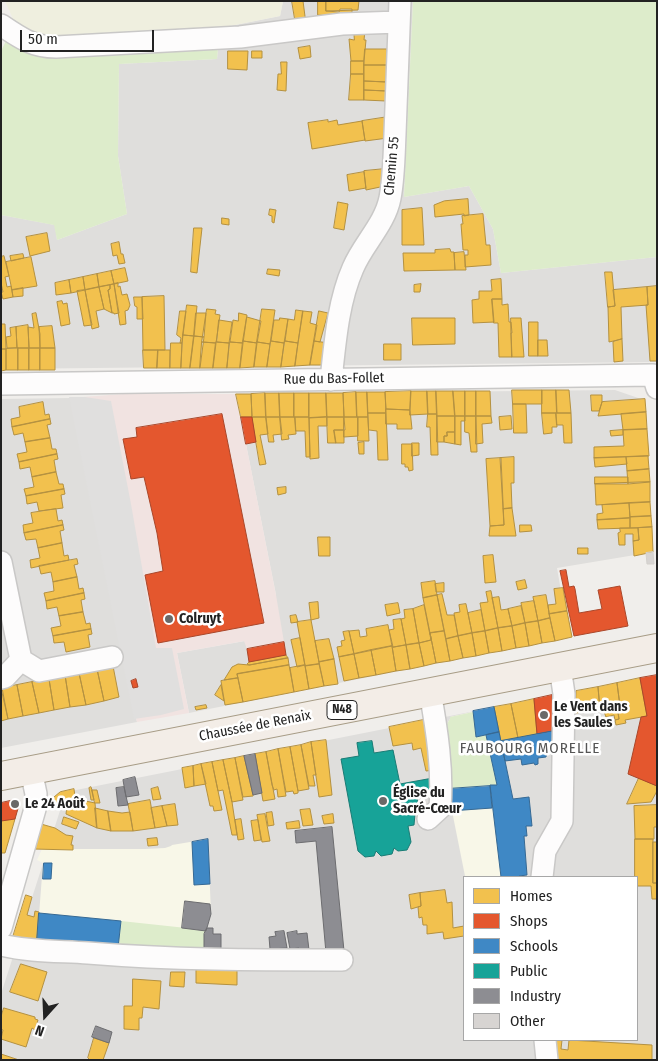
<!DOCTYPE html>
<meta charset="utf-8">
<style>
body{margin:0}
#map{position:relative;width:658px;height:1061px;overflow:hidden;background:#f0eeeb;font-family:"Fira Sans Condensed",sans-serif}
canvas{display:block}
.frame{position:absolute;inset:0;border:2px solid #222;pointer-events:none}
.legend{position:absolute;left:463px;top:876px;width:175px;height:165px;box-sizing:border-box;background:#fff;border:1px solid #a7a7a7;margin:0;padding:6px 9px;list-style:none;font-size:15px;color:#222}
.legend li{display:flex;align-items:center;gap:10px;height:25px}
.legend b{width:25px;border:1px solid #a7a7a7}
.north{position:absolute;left:20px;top:991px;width:50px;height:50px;-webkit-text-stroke:4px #fff;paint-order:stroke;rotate:200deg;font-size:14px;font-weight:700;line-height:20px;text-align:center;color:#222}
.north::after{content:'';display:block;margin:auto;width:18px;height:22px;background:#222;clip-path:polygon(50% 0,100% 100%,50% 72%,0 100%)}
.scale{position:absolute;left:20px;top:30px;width:134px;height:22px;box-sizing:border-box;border:2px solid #222;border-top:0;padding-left:6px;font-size:15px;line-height:18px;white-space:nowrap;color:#222;-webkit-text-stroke:4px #fff;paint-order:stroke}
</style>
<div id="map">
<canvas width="658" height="1061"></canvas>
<div class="frame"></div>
<ul class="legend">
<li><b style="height:14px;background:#f2c14e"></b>Homes</li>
<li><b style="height:14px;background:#e4572e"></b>Shops</li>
<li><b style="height:14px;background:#3f88c5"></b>Schools</li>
<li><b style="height:14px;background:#17a398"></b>Public</li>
<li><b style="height:14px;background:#8d8d92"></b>Industry</li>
<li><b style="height:14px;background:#d7d4d2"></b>Other</li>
</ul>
<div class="north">N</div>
<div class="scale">50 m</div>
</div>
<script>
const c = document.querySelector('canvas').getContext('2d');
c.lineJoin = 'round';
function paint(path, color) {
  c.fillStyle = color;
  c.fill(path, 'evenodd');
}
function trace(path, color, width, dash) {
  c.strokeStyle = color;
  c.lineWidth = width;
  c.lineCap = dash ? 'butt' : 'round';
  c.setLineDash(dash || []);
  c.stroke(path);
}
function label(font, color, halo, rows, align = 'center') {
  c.font = font + ' "Fira Sans Condensed",sans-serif';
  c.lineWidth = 5;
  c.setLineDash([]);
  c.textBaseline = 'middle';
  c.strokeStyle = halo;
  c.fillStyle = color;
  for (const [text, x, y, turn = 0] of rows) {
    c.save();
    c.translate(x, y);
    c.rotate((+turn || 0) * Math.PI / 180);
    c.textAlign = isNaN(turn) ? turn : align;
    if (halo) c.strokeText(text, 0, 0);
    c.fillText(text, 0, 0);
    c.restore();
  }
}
paint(new Path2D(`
 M283,1h130l-9,196 65,-11 24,43 8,44 156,-16v105l-656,7v-154l54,10 2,15 70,-26 -9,-58 1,-92 98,-5 3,-31 60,-12z
 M615,390l29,10 9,152 -96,16 12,69 -380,76 -12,-60 68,-12 2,8 29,-54 -40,-201z
 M70,398l67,324 -136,26v-349z
 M657,675v385h-656v-66l65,-202zM464,877h173v163h-173z`), '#dfdedc');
paint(new Path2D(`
 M123,394h113l40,201 8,47 -37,7 -3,-8 -67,12 12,60 -52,9 -67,-324z`), '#f1e3e1');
paint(new Path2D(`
 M494,707l19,92 16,-2 3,29h-6l1,10h-3l3,39 -7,1 -1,1 -54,-1 -13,-65h-2l-3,-22 -2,-62 5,-8v-2z
 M208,839l3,75 -7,20 -167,7 6,-78 -6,-3 5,-11h103l20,-1 6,-2 1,-1z`), '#f8f7e8');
paint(new Path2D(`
 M5,1h278l-3,15 -60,12 -198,11z`), '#efefdf');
paint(new Path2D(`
 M413,1h244v256l-156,16 -8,-44 -24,-43 -65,11z
 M220,28l-3,31 -98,5 -1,92 9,58 -70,26 -3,-15 -53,-10v-164l7,-14 24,7z
 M473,712l3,25 10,-2 11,50 -49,4 -3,-62 5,-8v-2z
 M121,921l84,9 -1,20 -86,-2z`), '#ddeccb');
paint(new Path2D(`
 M69,397h16l26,4 20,103 25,144h16l12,61 -23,6 -27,4z`), '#e0dfde');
const homes = new Path2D(`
 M292,1h11l3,23 -10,1z
 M318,1h8v10l13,1 1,-3h12v9l-34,-3z
 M326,1h33l-1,9 -32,1z
 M354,29l11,1 -1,10h2l-2,21h-13l-2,-22 5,1z
 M310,46l1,11 -11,2 -2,-11z
 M365,49h22v16h-23z
 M228,51h20l-1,19 -19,-1z
 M252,51h10v7h-10z
 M351,61h13v13h-13z
 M281,62h6l-1,29 -9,-1 1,-16h3z
 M364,65h23v17l-23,-1z
 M351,74h13v26h-15z
 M364,81l23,1v9l-23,-1z
 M364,90l23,1 -1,10 -22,-1z
 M388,117v21l-23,3 -3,-20z
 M328,120v2l9,-2 1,5 24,-4 3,19 -53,9 -4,-26z
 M385,169v17l-19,4 -2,-19z
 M364,172l2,16 -17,3 -2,-16z
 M468,199l1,16 -5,1v-2l-29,3 -1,-12 10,-4z
 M338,202l10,2 -4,26 -10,-2z
 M422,208l2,37h-22v-35z
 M270,209l6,1 -2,13 -2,-1v-6l-3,-1z
 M483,214l3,31h4l1,20 -26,2v-12h3v-5h-5l-2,-26h2l-1,-8z
 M222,218l7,1v6l-7,-1z
 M194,228h8l-5,45 -6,-1z
 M47,233l3,18 -20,5 -4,-19z
 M119,242l2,12h2l2,9 -6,1 -2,-9 -4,1 -2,-12z
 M450,249l1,3h3l1,18 -51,1 -1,-18h32v-3z
 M464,252l2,18h-11l-1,-17z
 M23,254l1,4 -13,3 -1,-5z
 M4,256l5,20 -4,1 2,10 4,-1 2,11 -10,2 -2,-7h2l-2,-9v-26z
 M31,257l6,29 -25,4 -6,-28z
 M125,268l3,13 -14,3 -3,-13z
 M268,269l12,1 -1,6 -12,-2z
 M111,271l3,13 -15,3 -2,-13z
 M605,272h7l3,34 -7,1z
 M97,274l2,13 -14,3 -2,-13z
 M83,277l2,13 -14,3 -2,-13z
 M501,279l1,20h-10l2,23 -21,1 -1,-23 7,-1v-8h13l-1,-11z
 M69,280l2,13 -15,2 -1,-12z
 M118,283v4l2,-1 2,9 5,-1 3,11 -2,5 -3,1 1,13 -6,1 -6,-41z
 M114,284l5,29 -5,1v-1h-2l-4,-23 2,-1v-4z
 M421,284l-1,8h-6v-7z
 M110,285v4l-2,1 4,23 -8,-4 -5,-22z
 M657,286v75h-7l-4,-56h2l-1,-18z
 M99,287l5,22 -8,2 3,16 -7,2 -7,-39z
 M647,287l1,18 -27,2 1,32 -13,3 -1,-35 7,-1 -2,-16z
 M23,288v8l-10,1 -1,-7z
 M85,290l7,35 -8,1 -7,-35z
 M164,296l1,54h-22l-1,-53z
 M134,297h8l1,22h-6v-12l-2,-1z
 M492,299h10v6l6,-1 1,18h2l1,11h-1l1,24h-13l-1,-34h-4z
 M62,301l1,3 4,-1 3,21 -9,2 -4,-24z
 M187,305l10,1 -3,30 -11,-1z
 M207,309l9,1 -1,4 5,1 -4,28 -14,-1z
 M262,309l13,1 -5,34 -13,-2z
 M296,310l7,1 -5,32 -13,-2 3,-22 6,1z
 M180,311h6l-4,32h-2l1,-5 -4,-3z
 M303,311l9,1 -2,11 7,2 -7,40 -15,1z
 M319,311l9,2 -8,29 -6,-1z
 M36,313l4,21v14h-11l-1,-21 6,1 -2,-14z
 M196,313h10l-2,24 -10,-1z
 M239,313l8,2 -4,28 -13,-1 3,-22 5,1z
 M247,317l14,4 -4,22 -14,-2z
 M280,318l8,1 -4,24 -13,-2 3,-21h5z
 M412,318h43v26l-42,1z
 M511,318h10l3,39h-12z
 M219,320l13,2 -3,21 -12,-1z
 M529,322h9v34h-9z
 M1,324h4l1,25h-5z
 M28,325l1,23h-12l-1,-21z
 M52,326l3,22h-15l-1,-21z
 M16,327l1,21h-10l-1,-11 5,-1 -1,-8z
 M183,335l11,1 -4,32h-9z
 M194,336l10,1 -4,31h-10z
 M622,339l1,22 -9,1 -1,-20z
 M538,340h9l1,16h-10z
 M243,341l14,2 -3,24 -14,1z
 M271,341l13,2 -3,24h-14z
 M285,341l13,2 -3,23 -14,1z
 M314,341l15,2 -4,22h-15z
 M202,342l14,1 -3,25h-13z
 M216,342l13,1 -2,25h-14z
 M230,342l13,1 -3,25h-13z
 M257,342l13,2 -3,23h-13z
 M171,343h11l-1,25h-11z
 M384,344h17v16h-17z
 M18,348v22h-12v-21z
 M18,348h11v22h-11z
 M29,348h11v22h-11z
 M40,348h15v22h-15z
 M1,349h5v21l-5,1z
 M143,350h15l-1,18h-13z
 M158,350h12v18h-13z
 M512,390h30v14h-29z
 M542,390h14l1,23h-15z
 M556,390h13l2,23h-14z
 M411,391l-1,19 -24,-1 -1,-17z
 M411,391h16l1,23 -18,1z
 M427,391h9l1,23h-9z
 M436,391h17l2,25h-18z
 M453,391h12v25h-10z
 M465,391h11v25h-11z
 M476,391h14l1,25h-15z
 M356,392l1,25h-13l-1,-24z
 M356,392h11l1,25h-11z
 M367,392h18l1,21h-18z
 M265,393l1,24h-14l-1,-23z
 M265,393h14l1,24h-14z
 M279,393h15v24h-14z
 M294,393h15v24h-15z
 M309,393h17l1,24 -18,1z
 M326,393h17l1,24h-17z
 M236,394h15l1,23h-11z
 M591,395h11v7l-3,9h-7z
 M645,399l1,13 -48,4 4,-14z
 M43,402l2,13 4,-1 1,5 -38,8 -1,-8 9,-2 -1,-10z
 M513,404h13l1,29h-13z
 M386,409l24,1 2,19h-15v-5h-11z
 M646,412l1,17 -24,1 -2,-16z
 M368,413h18l2,47h-10l-1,-29 -8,-1z
 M542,413h14l1,14h-5v6l-8,1z
 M556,413h15l1,30h-8l-1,-18h-6z
 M428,414h9l1,41h-7l-1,-28h-3z
 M437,416h18v16h-8v4h-3v6h-7z
 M455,416h10v5h-4v24l-6,-1z
 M465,416h11l1,36h-6l-2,-19 -4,-1z
 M476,416h15l1,7 -10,1 1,19 -7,1z
 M511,416l1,13 -12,1 -1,-13z
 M252,417h14l2,17 -8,1 6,29 -6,1z
 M266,417h14l2,17 -9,1 1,7h-5z
 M280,417h15l1,17 -8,1 1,4 -7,1z
 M295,417h14l1,40h-4l-1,-26h-9z
 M327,417v9h-9l1,32 -9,1 -1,-41z
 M327,417h17l1,13h-11l2,13h-8z
 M344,417h14v19l-14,1z
 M358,417h10l1,24h-11z
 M50,419l1,5 -4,1 3,13 -25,4 -2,-9 -9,2 -2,-8z
 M647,429l2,27 -55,2v-11l30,-1 -1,-16z
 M334,430h10v13h-8z
 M623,430v5l-12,1 -1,-5z
 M447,432h8v12l-11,-2v-6h3z
 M50,438l2,11h4l1,5 -38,8 -2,-8 10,-2 -2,-10z
 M364,442v12h-5l-1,-11z
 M412,443h7v12l-7,1z
 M402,444h10l1,26 -4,1 -1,-4h-3v-3h-3z
 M57,454l1,5 -4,1 2,12 -24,5 -2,-10 -10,2 -1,-7z
 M648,456l1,13 -22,2 -1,-14z
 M514,457v26h-3l1,25 -9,1 -3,-51z
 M626,457l1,7 -32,3 -1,-9z
 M501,458l3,67 -14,1 -4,-67z
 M649,469l1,13 -22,2 -1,-13z
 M56,472l3,12h4l1,5 -38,7 -2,-7 10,-2 -2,-10z
 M595,477h33v7h-33z
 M650,482v20l-54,3 -1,-21z
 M286,487v6l-8,2 -1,-7z
 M64,489l1,5 -4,1 2,13 -24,3 -2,-9 -10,2 -1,-8z
 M650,502l1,14 -21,1 -1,-14z
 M629,503l1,15 -33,2v-6l6,-1 -1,-8z
 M512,508l4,28h-27l1,-10 14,-1 -1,-16z
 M56,509l2,12 4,-1 1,5 -39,8 -1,-8 10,-2 -2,-10z
 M651,516l1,11 -22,1v-11z
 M630,518v10l-32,1 -1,-9z
 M63,525l1,5 -4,1 2,12 -24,5 -2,-9 -10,1 -2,-7z
 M520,525h11l1,6 -12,1z
 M652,527l1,25 -19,4 -1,-15 6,-1 -1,-12z
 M620,528h18l1,12 -6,1v-7h-8v11h-6l-1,-12 2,-1z
 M318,537h12v19h-11z
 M62,543l2,13 4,-1 1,5 -38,8 -1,-8 10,-2 -2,-10z
 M578,548h10v6h-10z
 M493,555l3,27 -11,1 -2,-27z
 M77,559l1,5 -4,1 3,12 -24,5 -2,-10 -10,2 -2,-8z
 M77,577l2,12 4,-1 1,5 -38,8 -2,-8 10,-2 -1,-9z
 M525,580l2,8 -9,2 -2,-8z
 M435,581l2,14 -14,3 -2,-15z
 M444,583v9h-8l-1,-8z
 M563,588l4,23 -18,3 -1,-9 8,-1 -2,-15z
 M491,591l7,37 -13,3 -5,-28 8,-1 -2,-10z
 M84,593l1,6 -4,1 2,12 -24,4 -2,-9 -10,2 -1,-8z
 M442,594l5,21h7l4,21 -12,3 -9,-44z
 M437,595l7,36 -14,2 -7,-35z
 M546,595l4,23 -12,3 -5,-24z
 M499,597l2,13 7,-1 4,17 -14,2 -6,-30z
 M534,601l4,20 -13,2 -4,-20z
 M318,602l1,16 -8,2 -2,-17z
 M398,603l2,10 -13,3 -2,-11z
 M466,604l6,29 -14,3 -4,-23 6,-1 -1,-7z
 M424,605l7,35 -12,3 -6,-34z
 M521,606l4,17 -13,3 -4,-17z
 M413,609l6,34 -13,2 -5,-26 4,-1 -1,-8z
 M481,610l4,21 -13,2 -4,-20z
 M567,611l5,26 -17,4 -6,-27z
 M83,612l3,12 4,-1 1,6 -38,7 -2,-8 10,-2 -2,-10z
 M296,615l2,7 -7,1 -1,-7z
 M550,618l5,23 -13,2 -4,-22z
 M401,619l5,26 -13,2 -4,-17 5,-1 -1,-9z
 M311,620l8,42v2l-14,2 -8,-44z
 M538,621l4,22 -13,3 -4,-23z
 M525,623l4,23 -13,2 -4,-22z
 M388,625l4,21 -38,8 -5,-23 10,-1 1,7 7,-1 -1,-7z
 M512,626l4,22 -14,3 -4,-23z
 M498,628l4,23 -13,2 -4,-22z
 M91,629l1,5 -4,1 2,12 -24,5 -2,-10 -10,1 -1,-7z
 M349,631l5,23 -15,3 -2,-10 5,-1 -1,-5 4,-1 -2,-8z
 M444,631l6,30 -14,2 -6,-30z
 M485,631l4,22 -13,3 -4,-23z
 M430,633l6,30 -12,3 -5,-23 12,-3z
 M472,633l4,23 -13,2 -5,-22z
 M458,636l5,22 -13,3 -4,-22z
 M300,638l5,27 -8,2 -6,-27z
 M329,639l5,20 -15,3 -4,-21z
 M419,643l5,23 -14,3 -4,-24z
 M406,645l4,24 -14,2 -4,-25 1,1z
 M392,646l4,25 -20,4 -5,-25z
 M371,650l5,25 -17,3 -5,-24z
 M354,654l5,24 -15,3 -5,-24z
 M286,655l2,3 -39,7 -2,-1 2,-2z
 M288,658l1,7 -52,9 1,4 -14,2 8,-13 6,-3 11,1z
 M334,659l4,25 -14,2 -5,-24z
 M319,664l5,22 -15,3 -4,-23z
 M289,665l5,27 -51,10 -6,-28z
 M305,665l4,24 -15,3 -4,-24z
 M113,666l6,31 -15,4 -7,-32z
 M97,669l7,32 -18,4 -7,-32z
 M79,673l7,32 -16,2 -5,-32z
 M65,675l5,32 -16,3 -5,-31z
 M238,678l5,24 -18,3 -4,-24z
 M640,678l7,38 -22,4 1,3 -10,2 -1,-5 4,-1 -2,-13h3l-3,-23z
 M49,679l5,31 -15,3 -7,-31z
 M32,682l7,31 -16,3 -6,-31z
 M617,683l3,23h-3l2,13 -4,1 -1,-5 -8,2 -3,-8 -3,1 -2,-23z
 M17,685l6,31 -15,3 -6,-31z
 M221,685l3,16 -9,-6z
 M598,687l2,23 -25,3 1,-22z
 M1,688l7,31 -7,2z
 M534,699l3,35 -19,4 -7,-34z
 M511,704l7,34 -17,3 -7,-34z
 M206,705l1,3 -11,2 -1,-3z
 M428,719l6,51 -8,1 -5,-23 -8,2 -1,-7 -19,3 -4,-19z
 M326,740l6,55 -13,2 -8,-55z
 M311,742l5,33h-3l2,11h-6l-8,-41z
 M301,745l8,44 -11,2 -8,-44z
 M290,747l8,44v2l-4,1 -1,-3 -7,1 -8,-43z
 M278,749l8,47 -8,1 -1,-8 -3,1 -2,-5 -6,-33z
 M266,752l9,47 -12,2 -8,-47z
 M244,756l9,39v1l-10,1 -8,-39z
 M235,758l8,42 -11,2 -9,-42z
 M223,760l9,42 5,33h-5l-9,-45 -5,1 -6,-29z
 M212,762l10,48 -8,1 -1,-5h-3l-9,-42z
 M201,764l5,20 -12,2 -1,-20z
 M193,766l1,20 -9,2 -3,-20z
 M639,778l18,8v5l-6,11 -24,2z
 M91,787l1,3 2,10h-3l-2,-12z
 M158,787l3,12 -8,1 -2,-11z
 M74,789l2,15 -24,5 2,-12 6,-5z
 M92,790h5l3,13h-5z
 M76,799l19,4 2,25 -31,-14 1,-8 9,-2z
 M150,800l5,28 -22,3 -5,-27z
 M175,804l3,21 -11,1 -5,-20z
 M657,805v22h-3v12h-19l-1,-33z
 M162,806l5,20 -12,2 -4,-20z
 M95,808l13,3 3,20 -14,-3z
 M310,809l3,16 -10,1 -3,-16z
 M108,811l14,2 8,-1 3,19h-22z
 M272,812l2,13 -6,1 -2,-13z
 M265,814l5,27 -8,1 -5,-27z
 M333,814l1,9 -10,1 -2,-8z
 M64,817l15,5 -3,7 -14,-5z
 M15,819l-10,34h-4v-32z
 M241,819l3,20 -6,1 -3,-20z
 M258,820l3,20 -7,1 -3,-20z
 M299,821l1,7 -13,1 -1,-6z
 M41,824l14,4 11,7 7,1 -2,9h2v5l-40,-1z
 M157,838l1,7 -10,1 -1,-7z
 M635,839h18v44h4v16h-5l-1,-13h-14v-9h-2z
 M653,842h4v41h-4z
 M445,890l2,13 5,-1 1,26 11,-2v10l-20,3 -1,-7 -16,2v-9h-4l-1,-8 -3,1 -1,-11 3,-1 -1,-13z
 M420,893l1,13 -10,3 -2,-14z
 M26,895l6,2 -5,18 7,2 1,-6 4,1 -2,29 -24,-4z
 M21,964l26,8 -9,29 -28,-9z
 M237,964v21l-41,-2v-17z
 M171,972h14l-1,15 -14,-1z
 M133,979l28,2 -2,28 -16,-2 -1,11h-3v12l-15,-1v-23h8z
 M4,1008l31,9v2l3,1 -3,10 -3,-2 -6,19 -25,-8 2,-9 -2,-1v-12z
 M94,1038l15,5 -6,17h-13l-2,-2z
 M556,1040h6l-1,9 7,1 1,-10 83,5v15h-96z
 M1,1054l18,6h-18z`);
paint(homes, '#f2c14e');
trace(homes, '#b49141', 1);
const shops = new Path2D(`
 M222,414l42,209 -106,20 -13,-68 18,-4 -6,-38 -13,-56 -13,2 -8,-40 14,-2 -1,-9z
 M241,417h11l4,25 -10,2z
 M566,570l3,17 5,-1 1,3 4,24 23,-4 -4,-19 22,-4 8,40 -54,10 -14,-65z
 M284,642l2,13 -37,7 -2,-13z
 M657,675v111l-29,-12 13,-57 6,-1 -7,-38z
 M136,679l2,8 -5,1 -2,-7z
 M552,695l2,36 -17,3 -3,-35z
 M14,800l5,5 -4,14 -14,2v-18z`);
paint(shops, '#e4572e');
trace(shops, '#aa472a', 1);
const schools = new Path2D(`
 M494,707l5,25 -23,5 -3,-26z
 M554,731l-1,21h-6l-1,5 -8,1v6l-3,1 -1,-2 -12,2 -1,-6 -16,2 -4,-20z
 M499,732l14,67 16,-2 3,29h-6l1,10h-3l3,39 -8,1v1h-18l-11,-92h7l-11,-50z
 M490,786l2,22 -42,3 -3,-22z
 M208,839l2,45 -16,1 -2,-43z
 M44,863h8l-1,16h-8z
 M39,913l82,8 -3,27 -81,-7z`);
paint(schools, '#3f88c5');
trace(schools, '#366994', 1);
const public = new Path2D(`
 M372,741l2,12 19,-3 7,34 33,-6 2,13 -19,4 3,12 -4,7 -1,11 -6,1 3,16 -4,8 -9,1 -4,-3 -2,6 -11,2 -5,-5 -2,5 -9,1 -7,-6 -17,-92 18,-3 -2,-13z`);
paint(public, '#17a398');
trace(public, '#1a7c75', 1);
const industry = new Path2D(`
 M255,754l7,39 -9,2 -9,-39z
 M135,777l4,18 -13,2 -3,-17z
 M124,787l4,18 -10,1 -2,-18z
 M332,827l12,124 -18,2 -10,-112 -20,2 -1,-12z
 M185,901l25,3 1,10 -5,17 -24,-3z
 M207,928h6v6h8v16h-17v-16z
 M284,931l3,17 -17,1 -1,-12 7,-1 -1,-4z
 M297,931v3l10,-1 2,17 -9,1 -1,-3 -9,1 -3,-16z
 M96,1026l16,6 -3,11 -17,-6z`);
paint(industry, '#8d8d92');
trace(industry, '#6d6d70', 1);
const building = new Path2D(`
 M653,552l1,12h-7l-1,-11z`);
paint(building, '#d7d4d2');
trace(building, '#d3d0cc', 1);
const minor = new Path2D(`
 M1,25c19,13 32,22 55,22l184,-10 102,-13 57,-2
 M331,380c4,-37 7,-78 22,-112 10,-24 32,-44 37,-70 4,-21 4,-43 5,-64 2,-44 3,-89 5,-133
 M1,384l652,-9 4,13
 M1,562l20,98
 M1,678l4,-1 16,-17 18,11 73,-14
 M428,819l12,-11c3,-38 -3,-78 -10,-116
 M542,877l3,-26 17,-30 2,-127 -4,-27
 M1,928l34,-119 1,-15 -5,-24
 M1,945c29,7 58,6 87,8 85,7 169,7 254,7
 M545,1040l2,20`);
const major = new Path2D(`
 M1,776l656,-128`);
trace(minor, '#c9c8c7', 24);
trace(major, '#a79c86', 30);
trace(minor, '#fdfcfc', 21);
trace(major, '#f3ede7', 28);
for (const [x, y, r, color] of [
 [169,619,5,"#6a6968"],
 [544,715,5,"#6a6968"],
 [383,801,5,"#6a6968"],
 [15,804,5,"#6a6968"]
]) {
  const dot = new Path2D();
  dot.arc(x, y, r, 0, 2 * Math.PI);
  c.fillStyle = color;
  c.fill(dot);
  trace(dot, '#fff', 2);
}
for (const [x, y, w] of [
 [342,710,30]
]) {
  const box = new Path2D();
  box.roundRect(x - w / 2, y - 9.5, w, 19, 4);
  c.fillStyle = '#fff';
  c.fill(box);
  trace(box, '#222', 1);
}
label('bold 12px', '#222', null, [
 ["N48",342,710]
]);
label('14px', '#222', '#fff', [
 ["Chemin 55",392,166,-85],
 ["Rue du Bas-Follet",334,379,-1],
 ["Chaussée de Renaix",255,726,-11]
]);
label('bold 14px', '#222', '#fff', [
 ["Colruyt",179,619],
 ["Le Vent dans",554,707],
 ["les Saules",554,723],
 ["Église du",393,793],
 ["Sacré-Cœur",393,809],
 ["Le 24 Août",25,804]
], 'left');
c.letterSpacing = '1px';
label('15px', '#555', '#fff', [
 ["FAUBOURG MORELLE",530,749]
]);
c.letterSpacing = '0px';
</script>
